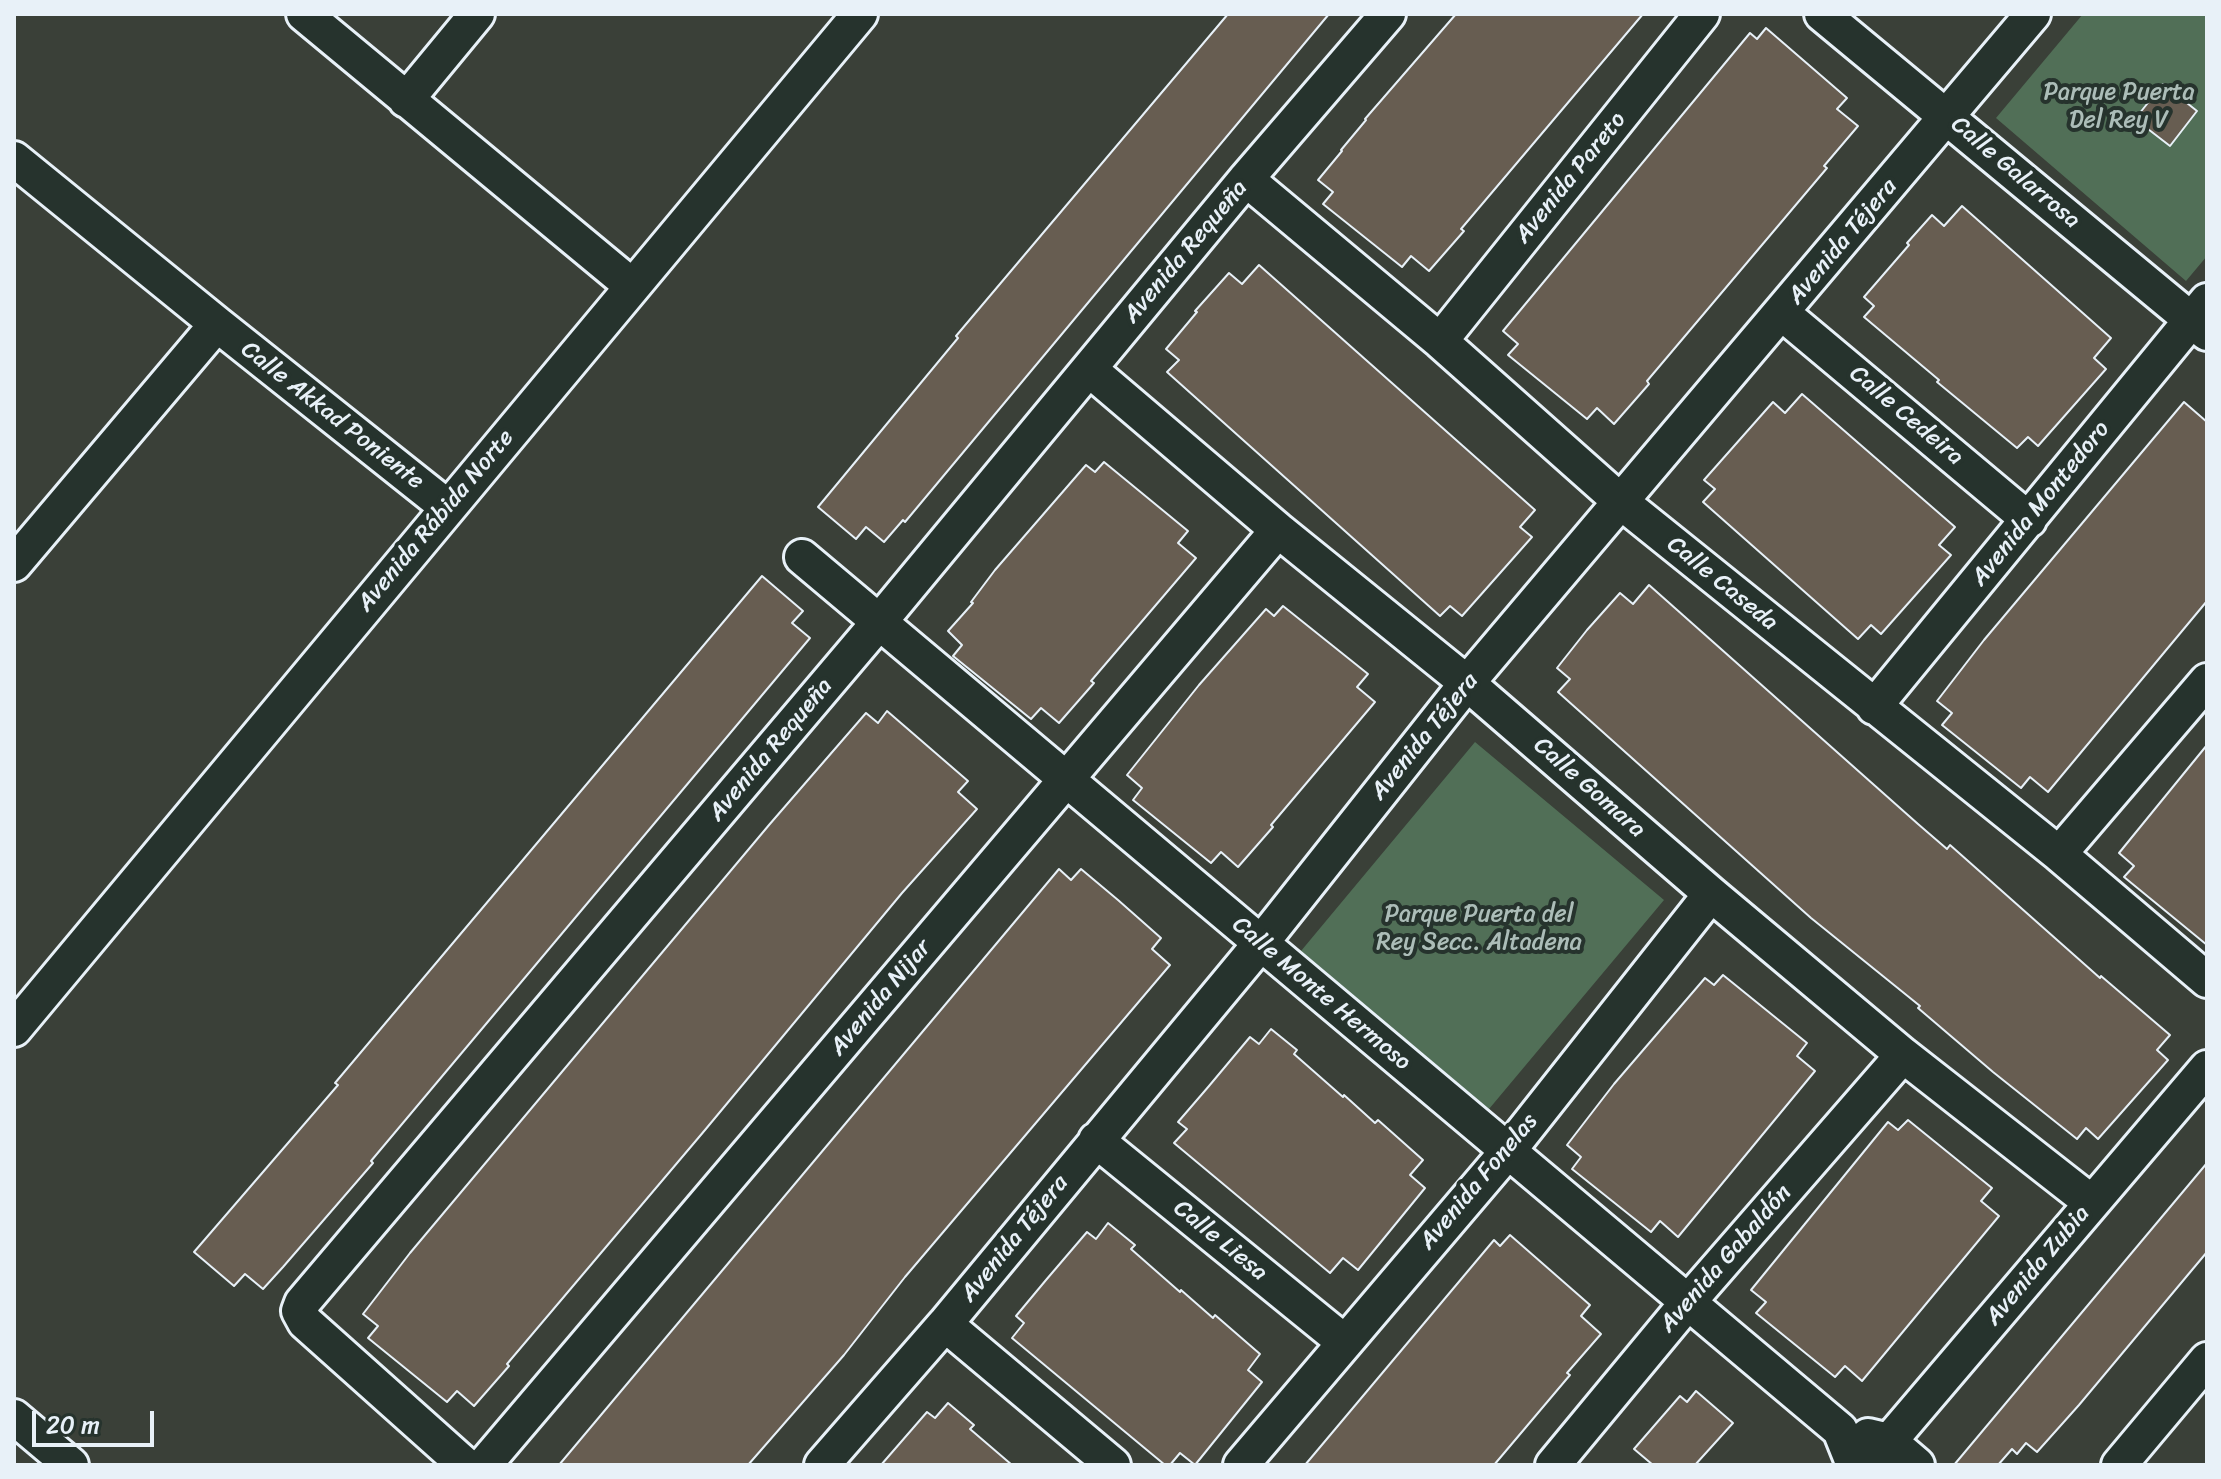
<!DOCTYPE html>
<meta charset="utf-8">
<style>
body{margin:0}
#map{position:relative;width:2221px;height:1479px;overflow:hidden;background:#3a4038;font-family:Sriracha,sans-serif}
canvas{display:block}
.frame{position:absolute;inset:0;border:16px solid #e8f1f8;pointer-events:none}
.scale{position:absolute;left:32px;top:1411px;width:122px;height:36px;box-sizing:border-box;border:4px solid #e8f1f8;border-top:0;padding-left:10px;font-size:24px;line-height:28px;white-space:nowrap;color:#e8f1f8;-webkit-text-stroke:6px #26332d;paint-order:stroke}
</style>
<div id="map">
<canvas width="2221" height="1479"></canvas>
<div class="frame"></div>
<div class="scale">20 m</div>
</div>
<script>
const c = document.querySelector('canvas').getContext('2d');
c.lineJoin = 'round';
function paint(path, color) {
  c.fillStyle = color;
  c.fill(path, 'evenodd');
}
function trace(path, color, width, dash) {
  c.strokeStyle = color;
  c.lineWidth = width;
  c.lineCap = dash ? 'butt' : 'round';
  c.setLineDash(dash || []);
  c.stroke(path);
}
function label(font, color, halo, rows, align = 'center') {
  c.font = font + ' Sriracha,sans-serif';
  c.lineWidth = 8;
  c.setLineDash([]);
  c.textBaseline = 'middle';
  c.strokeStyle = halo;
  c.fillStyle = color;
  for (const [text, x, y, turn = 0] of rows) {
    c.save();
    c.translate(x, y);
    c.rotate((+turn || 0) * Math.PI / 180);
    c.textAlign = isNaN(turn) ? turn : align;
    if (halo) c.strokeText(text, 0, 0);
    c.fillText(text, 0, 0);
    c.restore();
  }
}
paint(new Path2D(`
 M2083,14h124v242l-21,25 -190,-163z
 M1475,742l189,158 -175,209 -188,-158z`), '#516f57');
const building = new Path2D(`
 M1228,14h101l-424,508 -2,-2 -19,22 -18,-15 -10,12 -38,-32 140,-169 -2,-2z
 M1456,14h187l-182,215 3,2 -35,40 -18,-15 -9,11 -79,-63 10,-12 -15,-12 24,-29 -1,-1 25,-30 -1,-1z
 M1766,28l81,70 -10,11 21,17 -34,40 3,2 -180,213 2,3 -35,40 -17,-16 -10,11 -79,-64 10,-11 -15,-13 247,-298 7,6z
 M2163,84l34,27 -27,35 -35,-27z
 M1962,206l149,132 -17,20 12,11 -68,77 -10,-9 -11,11 -80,-66 2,-2 -75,-63 10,-11 -10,-9 45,-52 -2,-2 25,-28 12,11z
 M1259,265l276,245 -15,17 12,10 -70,79 -12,-10 -10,10 -273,-244 12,-12 -13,-11 31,-37 -2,-1 34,-38 13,11z
 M1802,394l153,133 -16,18 12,10 -70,79 -10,-9 -13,14 -155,-137 12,-13 -11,-9 69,-78 12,11z
 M2184,402l23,20v179l-159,191 -18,-15 -9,11 -79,-63 10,-12 -15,-12 47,-61z
 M1104,462l84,69 -10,12 18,15 -105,123 3,2 -35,40 -18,-15 -10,11 -78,-63 9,-11 -14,-14 25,-28 -2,-1 24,-32 91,-105 9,7z
 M762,576l41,35 -11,12 18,15 -439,523 2,2 -90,104 -20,22 -18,-15 -11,12 -40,-34 144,-167 -3,-2z
 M1649,585l269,239 29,25 3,-4 150,133 1,-2 69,59 -13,15 11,10 -70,79 -12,-11 -9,11 -84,-67 -75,-64 2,-2 -109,-88 -253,-226 12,-13 -13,-11 30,-38 33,-37 13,11z
 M1283,606l85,68 -11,13 18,15 -104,123 2,2 -35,40 -17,-15 -10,11 -78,-63 9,-12 -15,-13 72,-90 67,-76 8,7z
 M887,711l81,70 -10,11 19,17 -75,84 -197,237 -198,234 2,2 -35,40 -17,-15 -10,11 -79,-64 10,-12 -15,-12 47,-61 359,-428 97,-112 12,10z
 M2207,745v200l-83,-68 10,-11 -15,-13z
 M1059,869l12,11 10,-11 37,31 43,38 -9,11 18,16 -265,312 -61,78 -96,110h-189z
 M1723,975l84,68 -10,13 18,15 -137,166 -18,-16 -9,11 -79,-63 9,-12 -14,-12 47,-61 91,-106 9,7z
 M1271,1029l26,21 -3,4 49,43 1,-2 31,28 3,-3 45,40 -13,15 15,13 -67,82 -15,-12 -13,15 -156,-130 13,-14 -9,-7 31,-36 41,-49 9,7z
 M1908,1120l84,68 -11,13 18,15 -137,165 -17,-15 -10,11 -79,-64 10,-11 -15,-12 137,-168 10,8z
 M2207,1163v89l-128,153 -42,47 -11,-9 -9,11 -5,-5 -14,16h-44z
 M1108,1223l27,22 -4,4 49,43 1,-2 32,28 2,-3 45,39 -12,16 14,12 -67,83 -15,-12 -10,12h-5l-153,-127 12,-15 -8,-7 30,-36 41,-48 9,7z
 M1510,1235l80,70 -9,11 20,18 -34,39 3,2 -76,90h-189l189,-225 6,6z
 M1696,1391l37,32 -38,42h-42l-19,-16 46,-53 7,6z
 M948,1403l26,22 -4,4 42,36h-131l46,-53 8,6z`);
paint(building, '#675d51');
trace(building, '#e8f1f8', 2);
const street = new Path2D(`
 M304,14l328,272
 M1822,14l385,319
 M406,100l71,-86
 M14,159l203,165 230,183
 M1246,179l194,162 180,160 439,353 148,126
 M1782,313l247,207
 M1440,341l262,-327
 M1089,369l189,161 189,153 244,211 192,161 189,148
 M802,557l1038,873 14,35
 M14,564l203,-240
 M1874,707l333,-406
 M2059,854l148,-173
 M14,1029l846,-1015
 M1096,1140l247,201
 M945,1324l168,141
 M14,1417l57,48
 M1868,1436l21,5 28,24
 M465,1465l-160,-143 -6,-11 3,-8 578,-682 366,-442 142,-165
 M484,1465l794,-935
 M822,1465l123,-141 316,-381 206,-260 566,-669
 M1241,1465l267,-314 203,-257
 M1553,1465l135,-163 215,-247
 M1869,1465l338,-397
 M2119,1465l88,-105`);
trace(street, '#e8f1f8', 40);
trace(street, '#26332d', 34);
label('24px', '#acbdb8', '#26332d', [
 ["Parque Puerta",2119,93],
 ["Del Rey V",2119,121],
 ["Parque Puerta del",1479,915],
 ["Rey Secc. Altadena",1479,943]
]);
label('24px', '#e8f1f8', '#26332d', [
 ["Calle Galarrosa",2015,173,40],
 ["Avenida Pareto",1571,178,-51],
 ["Avenida Téjera",1843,242,-50],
 ["Avenida Requeña",1186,252,-50],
 ["Calle Akkad Poniente",332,416,38],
 ["Calle Cedeira",1906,416,40],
 ["Avenida Montedoro",2041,504,-51],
 ["Avenida Rábida Norte",436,521,-50],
 ["Calle Caseda",1722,584,39],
 ["Avenida Téjera",1425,737,-51],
 ["Avenida Requeña",771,750,-50],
 ["Calle Gomara",1589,788,41],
 ["Calle Monte Hermoso",1321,994,40],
 ["Avenida Nijar",881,998,-50],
 ["Avenida Fonelas",1479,1182,-50],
 ["Avenida Téjera",1015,1239,-51],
 ["Calle Liesa",1220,1241,39],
 ["Avenida Gabaldón",1726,1259,-49],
 ["Avenida Zubia",2038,1266,-50]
]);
</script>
